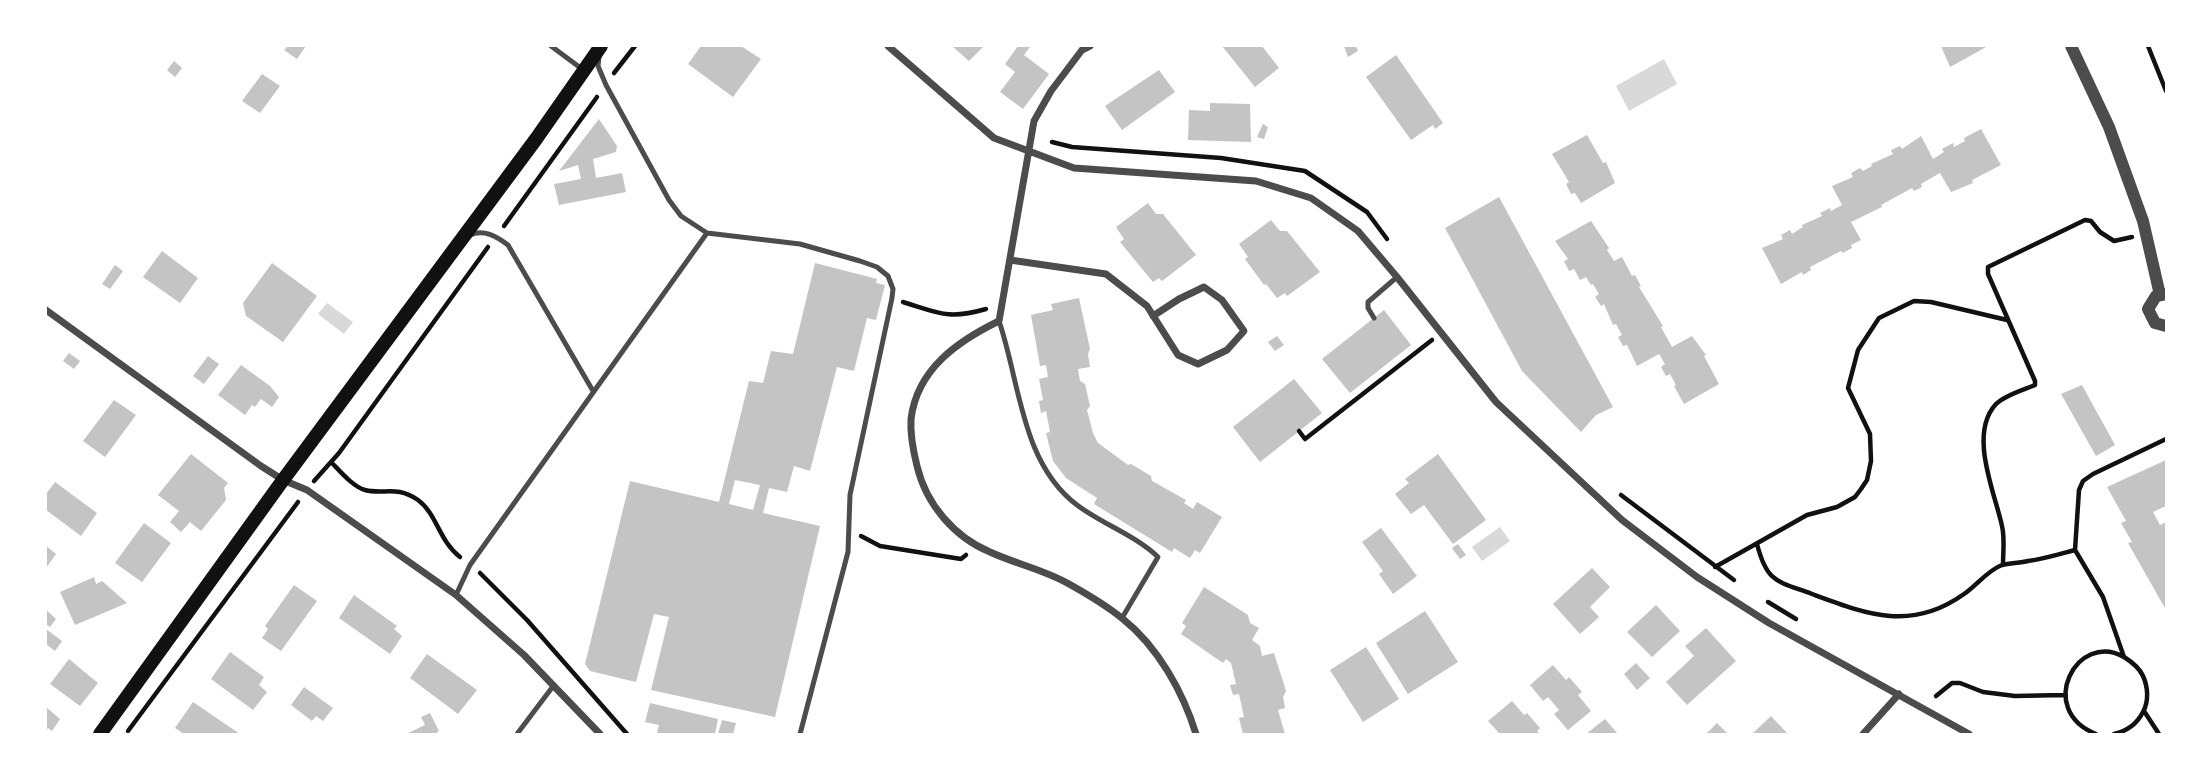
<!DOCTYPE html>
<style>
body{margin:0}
#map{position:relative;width:2212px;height:780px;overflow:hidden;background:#fff;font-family:"PT Serif",serif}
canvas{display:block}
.frame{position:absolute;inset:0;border:47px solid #fff;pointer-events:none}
</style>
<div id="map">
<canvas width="2212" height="780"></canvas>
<div class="frame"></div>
</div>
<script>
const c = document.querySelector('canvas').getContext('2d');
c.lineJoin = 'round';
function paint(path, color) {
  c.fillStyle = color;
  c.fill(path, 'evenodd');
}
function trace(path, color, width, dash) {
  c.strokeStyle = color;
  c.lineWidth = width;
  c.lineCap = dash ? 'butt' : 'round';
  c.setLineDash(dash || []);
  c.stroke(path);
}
paint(new Path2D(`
 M1664,59l13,25 -48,27 -13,-25z
 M327,303l26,19 -9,12 -26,-20z
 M1500,527l10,14 -28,20 -10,-14z`), '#d9d9d9');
paint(new Path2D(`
 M288,46h18l-9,13 -13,-9z
 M701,46h40l20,13 -28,38 -45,-33z
 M952,46h32l-15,15z
 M1018,46l12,1 -6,8 25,19 -26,35 -23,-17 15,-20 -10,-8z
 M1222,46h40l17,22 -24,19z
 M1344,46h12l2,5 -10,6z
 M1941,46h47l-38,21z
 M1396,55l47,68 -8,6 -2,-4 -22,15 -45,-63z
 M174,61l8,7 -7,9 -8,-7z
 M1159,70l16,22 -53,38 -17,-24z
 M262,74l18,12 -20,27 -18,-12z
 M1210,103l40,1 1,38 -63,-2 1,-30 21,1z
 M599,119l18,27 -1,6 -23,7 3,19 26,-5 4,19 -67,13 -5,-21 27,-5 -3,-14 -19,6z
 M1263,124l5,3 -4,12 -7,-2z
 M1981,129l20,36 -29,15 1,3 -22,9 -11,-19 -19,11 1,3 -8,4 -2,-3 -31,17 1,2 -31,15 10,18 -10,5 1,3 -9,5 -2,-2 -31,16 1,3 -8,5 -1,-3 -21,12 -19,-36 21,-9 -2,-4 9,-5 2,4 11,-7 -1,-2 20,-9 -2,-3 10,-5 1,3 11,-6 -10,-19 21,-9 -2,-4 9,-5 3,3 9,-5 -1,-2 22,-10 -2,-4 9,-4 2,3 19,-13 12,23 11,-7 -2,-3 11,-6 1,4 11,-6 -1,-3z
 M1587,135l16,28 3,-1 9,21 -34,20 -6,-10 -4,1 -5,-10 3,-2 -17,-28z
 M1499,197l114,210 -17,8 -15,17 -59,-61 -77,-143z
 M1148,203l8,11h7l33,41 -34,26 -3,-3 -6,4 -33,-40 4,-3 -8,-12z
 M1271,220l9,11h7l33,41 -33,24 -2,-3 -8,5 -11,-14 -2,1 -19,-26 3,-2 -9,-13z
 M1591,221l18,27 -2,2 7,11 8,-4 10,19 3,-1 6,11 -2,1 24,39 -2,1 11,20 20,-11 14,19 -2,1 15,28 -35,20 -10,-18 2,-1 -6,-11 -4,2 -5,-9 4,-3 -6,-10 -22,12 -10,-21 -4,1 -5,-9 4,-2 -6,-11 -3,1 -9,-21 -3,2 -6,-9 4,-3 -6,-10 -2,1 -5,-8 -6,3 -6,-11 -5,2 -5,-10 4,-2 -13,-18z
 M162,251l36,27 -18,25 -37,-26z
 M272,263l45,33 -34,46 -37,-26 -3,-13z
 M815,263l62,16 -1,4 9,2 -9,35 -9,-2 -13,53 -17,-4 -27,104 -16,-5 -7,26 -18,-4 -6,25 57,13 -45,191 -124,-27 18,-73 -15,-3 -18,68 -46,-11 -5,-7 45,-183 89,21 30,-121 14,2 8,-32 22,3zM735,480l25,5 -7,25 -24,-6z
 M115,265l8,6 -13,18 -8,-5z
 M1079,298l11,51 -2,5 2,13 -12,2 2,12 5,3 5,22 -3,4 6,23 5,10 30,22 3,-1 20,12 1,5 34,19 -2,3 9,6 4,-7 25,15 -22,36 -5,-3 -5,8 -16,-10 -2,4 -78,-48 3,-6 -31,-20 -13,-17 -7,-28 4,-1 -4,-21 -5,2 -2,-12 4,-1 -4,-21 9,-2 -2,-12 -6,1 -9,-51 22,-5 -2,-6z
 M1384,310l27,35 -61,48 -28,-34z
 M1277,336l7,9 -9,6 -7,-9z
 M69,353l11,8 -6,8 -11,-8z
 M208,356l11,8 -15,20 -11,-8z
 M241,365l29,21 9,11 -7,10 -11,-8 -6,8 -3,-2 -7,10 -27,-20z
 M1294,379l28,34 -62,49 -27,-35z
 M2082,385l33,60 -19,11 -35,-62z
 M114,400l22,15 -31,42 -22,-16z
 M191,454l37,29 -4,5 2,12 -25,31 -11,-9 -9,10 -11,-10 9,-11 -21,-16z
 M1438,454l48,66 -33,24 -29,-39 -13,9 -16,-20 14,-11 -4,-4z
 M2166,460v46l-13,6 7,13 6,-3v88l-38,-67 4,-1 -11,-19 5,-2 -19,-34z
 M55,482l42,31 -16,23 -35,-26v-16z
 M144,523l27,20 -29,39 -27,-19z
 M1381,528l36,48 -24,18 -14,-20 4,-3 -21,-29z
 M1458,544l8,11 -6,4 -8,-11z
 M46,546l10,8 -10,14z
 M1592,568l18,19 -20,20 9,10 -19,17 -27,-30z
 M94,577l2,7 6,-3 25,22 -52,22 -15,-33z
 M294,585l23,16 -36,50 -19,-13 6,-9 -3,-3z
 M1204,587l44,28 2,8 9,5 -7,12 8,6 2,10 12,-3 12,38 -3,6 2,11 -7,2 7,24h-42l-4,-16 5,-1 -5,-23 -6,1 -3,-10 6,-1 -5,-21 -5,-4 -3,4 -42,-29 5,-8 -4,-3z
 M354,595l43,31 -3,3 8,7 -12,18 -51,-36z
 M1656,605l24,26 -28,26 -25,-25z
 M46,610l10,9 -6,8 -4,-3z
 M1425,611l33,51 -50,32 -32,-51z
 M1706,628l30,33 -49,44 -21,-23 28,-26 -9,-10z
 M46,629l16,12 -7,10 -9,-7z
 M1366,647l33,52 -36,23 -33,-52z
 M230,652l34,25 -5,8 8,7 -14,18 -42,-31z
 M427,654l50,36 -19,24 -48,-36z
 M69,659l29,24 -18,23 -30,-22z
 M1636,663l14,15 -13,12 -13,-16z
 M1553,665l13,15 3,-3 13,15 -4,3 13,16 -23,19 -14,-16 5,-4 -11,-13 -5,4 -13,-16z
 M304,687l29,21 -10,13 -7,-5 -4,5 -21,-16z
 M1512,701l12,14 3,-2 13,15 -3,3 3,3h-40l-12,-13z
 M193,702l47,32h-56l-9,-6z
 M650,703l68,16 -3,15h-56l-2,-2 2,-7 -14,-3z
 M46,707l14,12 -8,12 -4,-3 -2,3z
 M430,713l9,18 -2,1 1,2h-32l19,-9 -4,-8z
 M1771,716l17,18h-36z
 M1605,719l12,14 -2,1h-29z
 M722,720l14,3 -3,11h-15z
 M1717,723l11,11h-23l4,-3z`), '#c4c4c4');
trace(new Path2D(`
 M2148,46l18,45
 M614,73l21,-27
 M1052,142l20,5 149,11 84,13 62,41 20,27
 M504,226l93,-129
 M903,302c36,11 45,18 83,7
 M1299,431l6,8 127,-99
 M331,462c9,9 21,24 34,28 19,5 31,-5 53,10 19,14 21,41 42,57
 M314,481l25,-28 149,-206
 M1621,495l113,85
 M861,536l19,10 81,13 5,-4
 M1757,544c10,39 20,37 55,50 54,20 99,38 152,0 12,-8 24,-24 38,-29 8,-2 18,-2 26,-4 16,-2 32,-7 47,-11
 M2003,565c0,-13 2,-27 -1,-39 -7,-33 -34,-92 -6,-122 9,-9 27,-14 39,-19v-4l-47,-107v-7l97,-47 6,1 9,11 14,9 18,-4
 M1715,567l92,-52 30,-8 18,-10 6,-8 6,-9 4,-19 -1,-27 -22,-46 10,-38 21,-32 35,-17 17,1 76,18
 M480,573l47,47 100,114
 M1768,602l28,17
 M2124,657l-21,-60 -28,-47 4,-60 4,-9 10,-7 73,-35
 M1936,696l16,-13h8l23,9 32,4 49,-1
 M2144,711l15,23
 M128,731l170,-229
 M2096,734c-61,-24 -19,-104 28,-77 8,5 15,10 19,19 5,11 6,25 0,36 -6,12 -16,19 -29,22`), '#111', 4.5);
trace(new Path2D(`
 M551,46l31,23
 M599,57l-1,9 8,19 63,115 12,16 26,17
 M470,235c14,-6 26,1 38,10l85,146
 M1374,318l-6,-10v-6l29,-25
 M999,321c21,61 22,142 78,184 25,19 58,30 81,52l-36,61
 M456,595l14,-30 237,-332 93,11 60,17 17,6 11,9 5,13 -1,9 -42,197 -2,57 -48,182
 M517,734l37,-49`), '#4c4c4c', 5);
trace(new Path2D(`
 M888,46l106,92 80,30 182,13 55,17 47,33 39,46 99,125 126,118 75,57 72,46 200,111
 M1090,46l-8,4 -31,41 -17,30 -35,200c-41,20 -82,48 -88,98 -1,17 2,31 6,47 9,38 37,71 73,86 26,12 55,18 79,32 18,10 38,22 54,35 35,28 60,73 73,115
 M1010,260l96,14 41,32 31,49 20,9 29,-14 17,-19 -22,-31 -18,-13 -25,12 -26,17
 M46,310l215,156 22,14 24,10 149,105 68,60 76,79
 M1863,734l36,-40`), '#4c4c4c', 7);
trace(new Path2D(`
 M2071,46l38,81 34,94 17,74
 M2166,294l-10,2 -8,13 7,14 11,3`), '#4c4c4c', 12);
trace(new Path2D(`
 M100,734l183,-254 253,-341 65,-93`), '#111', 14);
</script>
